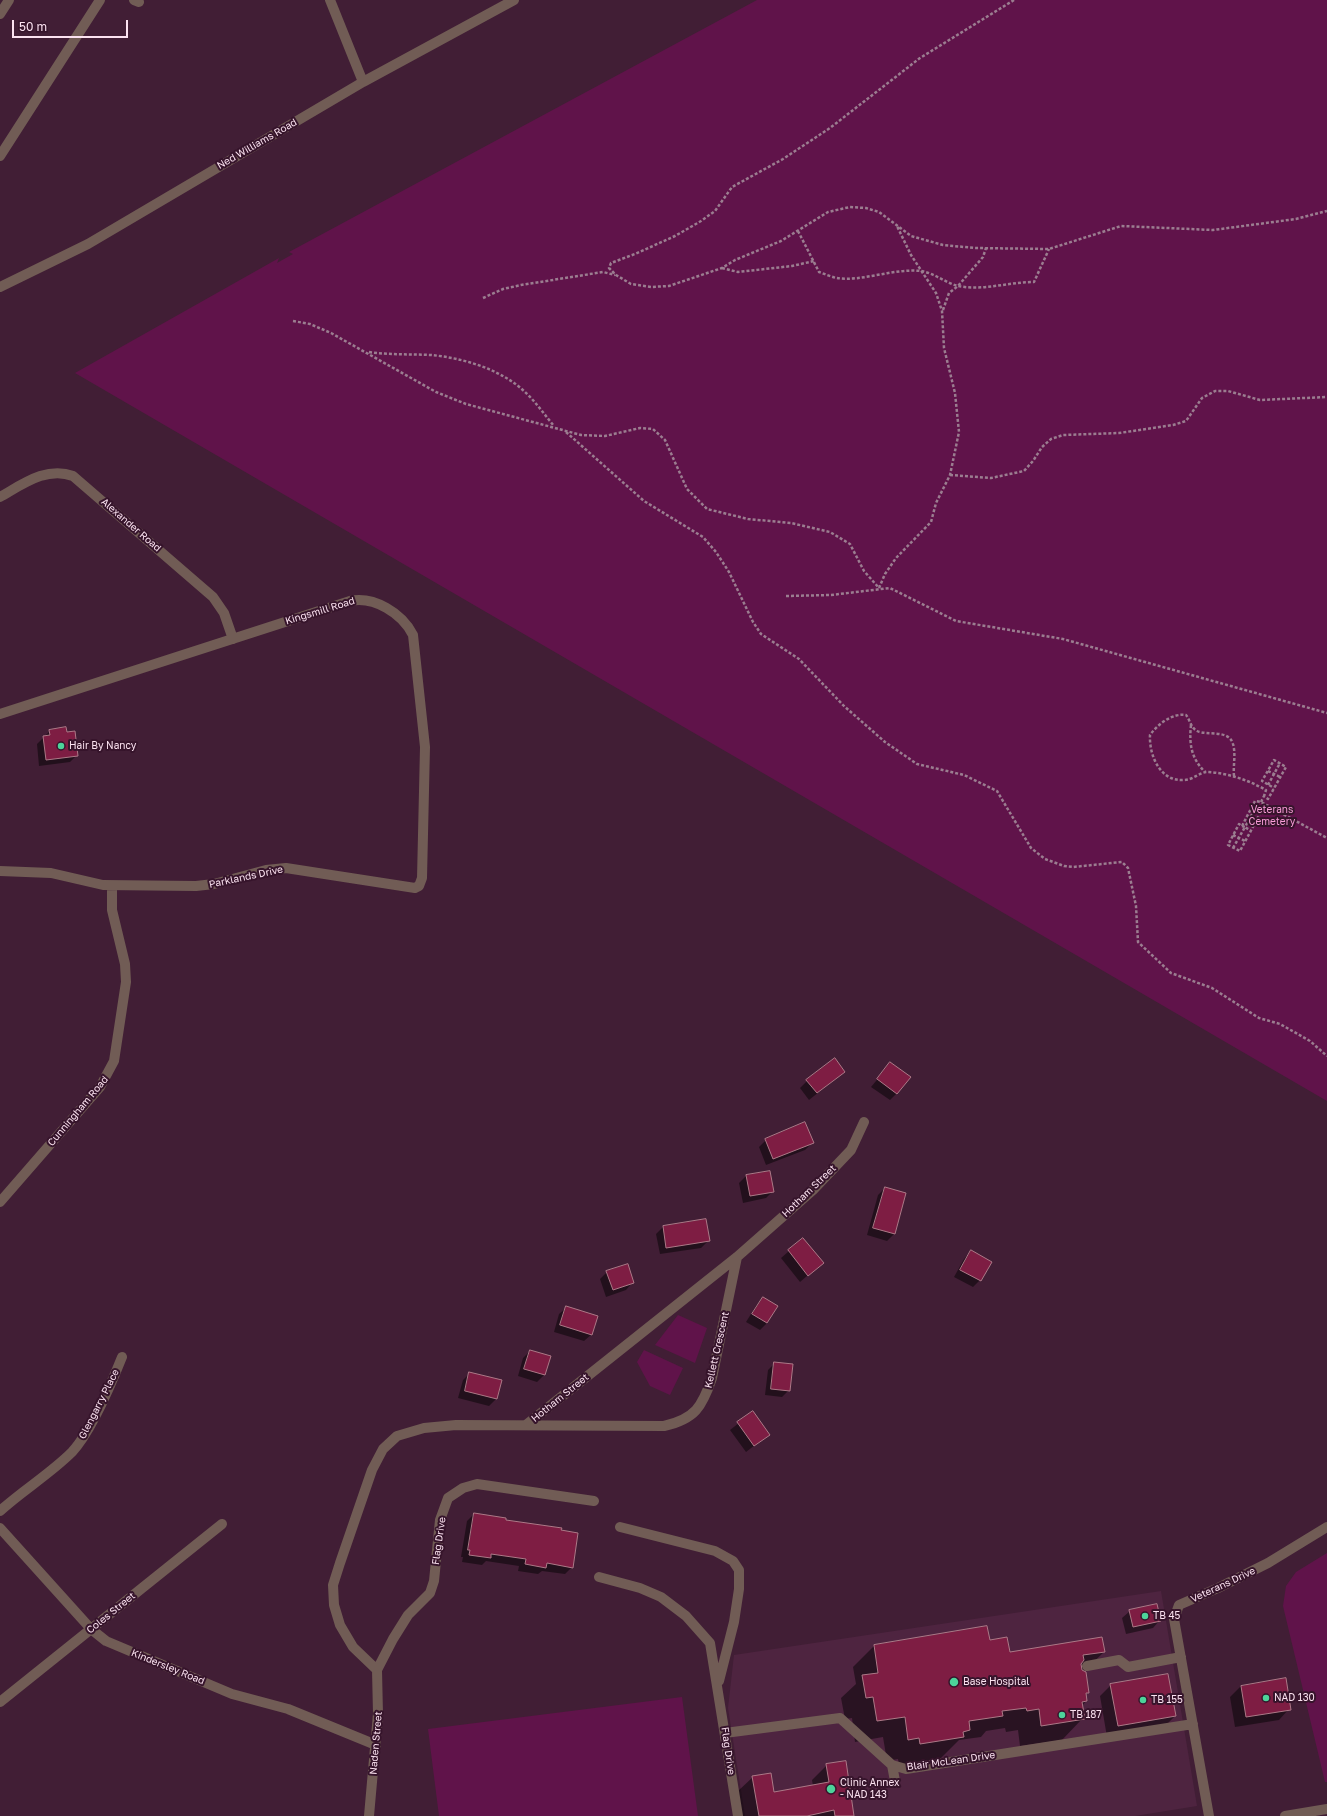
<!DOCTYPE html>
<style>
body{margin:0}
#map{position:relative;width:1327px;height:1816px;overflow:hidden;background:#411e35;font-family:"Golos Text",sans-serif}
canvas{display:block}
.scale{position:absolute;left:12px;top:20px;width:116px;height:18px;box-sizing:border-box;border:2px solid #fbe2f0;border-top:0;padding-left:5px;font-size:12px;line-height:14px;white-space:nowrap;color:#fbe2f0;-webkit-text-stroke:3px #36142b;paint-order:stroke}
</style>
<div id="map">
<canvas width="1327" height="1816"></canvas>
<div class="scale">50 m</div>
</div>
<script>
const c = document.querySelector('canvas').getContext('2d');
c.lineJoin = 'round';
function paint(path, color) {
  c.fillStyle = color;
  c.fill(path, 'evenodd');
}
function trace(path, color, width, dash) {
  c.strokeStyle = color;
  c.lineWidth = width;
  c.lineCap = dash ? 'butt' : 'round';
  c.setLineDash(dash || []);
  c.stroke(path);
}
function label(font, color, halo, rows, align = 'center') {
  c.font = font + ' "Golos Text",sans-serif';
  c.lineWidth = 4;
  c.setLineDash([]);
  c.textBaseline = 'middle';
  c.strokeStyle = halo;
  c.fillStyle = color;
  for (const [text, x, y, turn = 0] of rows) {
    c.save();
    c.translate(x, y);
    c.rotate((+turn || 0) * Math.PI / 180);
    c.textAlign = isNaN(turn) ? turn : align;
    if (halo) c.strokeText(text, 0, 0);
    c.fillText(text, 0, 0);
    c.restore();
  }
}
paint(new Path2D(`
 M1161,1591l36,215 -62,10h-390l-17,-108 6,-53z`), '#4e2440');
paint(new Path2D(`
 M757,0h570v1101l-1252,-728 204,-115 -2,5 16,-9 -4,-2z
 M678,1315l29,13 -12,35 -40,-18z
 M644,1350l39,18 -13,27 -20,-9 -13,-24z
 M1327,1553v229h-2l-42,-176 3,-20 10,-14z
 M682,1697l16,119h-259l-11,-87z`), '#60134a');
paint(new Path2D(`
 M50,731l27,24 -7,7 -31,4 -2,-22z
 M891,1063l6,30 -7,7 -19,-13z
 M844,1072l-35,28 -9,-12 7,-7z
 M766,1140l46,3 -7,7 -39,15 -7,-18z
 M746,1176l27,15 -7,7 -23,5 -4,-20z
 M885,1188l20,6 -11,40 -7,7 -20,-6 11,-40z
 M663,1227l45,14 -7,7 -41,6 -4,-20z
 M803,1239l19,24 -22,19 -19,-24z
 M971,1251l9,29 -7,7 -19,-10 10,-18z
 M607,1272l26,10 -7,8 -20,7 -6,-18z
 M763,1298l4,25 -7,7 -14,-8 10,-16z
 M567,1307l25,27 -8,7 -30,-9 5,-18z
 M530,1351l14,24 -7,7 -19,-6 5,-18z
 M775,1363l14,27 -7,7 -17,-2 3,-25z
 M470,1373l31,8 -5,18 -7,7 -31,-8 5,-18z
 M753,1412l15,23 -22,17 -16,-22z
 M474,1514l31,7 67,46 -7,7 -23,-3 -4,3 -20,-3 1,-5 -33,-5 -4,4 -20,-3 1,-5h-2l6,-36z
 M1130,1611l30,9 -7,8 -27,6 -4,-16z
 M989,1641l20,12 95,-1 -21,20 5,20 -3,3 1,6 -4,5 1,12 -21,22 -42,6 -2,-16 -12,2 -1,-4 -19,3 -5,6 -22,3 -18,18 -42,7 -1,-6 -11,2 -4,-24 -28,5 -3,-24 -7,1 -4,-21 15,-14 -3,-17 21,-21z
 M1285,1679l4,30 -10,11 -44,7 -5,-30 11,-11z
 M1111,1685l64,31 -11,11 -57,10 -7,-41z
 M827,1765l25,51h-110l-4,-25 15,-14 20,16 40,-7 -1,-6z`), '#0007');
const building = new Path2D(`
 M66,727l1,5 8,-1 3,25 -32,4 -3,-24 7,-1 -1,-5z
 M835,1058l10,14 -28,21 -11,-13z
 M890,1062l21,15 -14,17 -20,-15z
 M805,1122l9,21 -41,16 -8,-20z
 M770,1171l4,21 -24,4 -4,-21z
 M885,1187l21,6 -11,41 -22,-6z
 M706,1219l4,22 -44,7 -3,-22z
 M803,1238l21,25 -16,13 -20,-26z
 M971,1250l21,12 -11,19 -21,-11z
 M628,1264l6,19 -21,7 -7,-19z
 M763,1297l15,9 -11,17 -15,-9z
 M566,1306l32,10 -6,19 -32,-10z
 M530,1350l21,6 -6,19 -21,-6z
 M774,1362l19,2 -3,27 -19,-2z
 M469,1372l33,8 -5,19 -32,-8z
 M753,1411l17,24 -16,11 -17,-24z
 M474,1513l32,5v2l56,8 -1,2 17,3 -5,35 -26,-5 -1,5 -21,-4 1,-5 -35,-5v4l-22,-3 1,-5h-2z
 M1157,1604l4,17 -28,6 -4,-17z
 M987,1626l3,14 17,-3 3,15 92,-15 3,15 -22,3 1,5 -3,4 1,6 4,2 3,21h-3l1,8 -5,1 3,17 -44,7 -2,-17 -12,2 -1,-3 -24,3 1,5 -34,5 1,9 -7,2 1,5 -44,7 -1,-6 -11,2 -3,-23 -28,4 -4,-24 -7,1 -4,-23 16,-2 -4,-28z
 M1168,1674l8,42 -58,10 -8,-42z
 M1286,1678l5,32 -45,7 -5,-31z
 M846,1761l8,55h-19l-1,-6 -27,6h-48l-7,-40 19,-3 3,19 55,-10 -3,-18z`);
paint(building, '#7e1d43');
trace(building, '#ac7987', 1);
trace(new Path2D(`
 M1014,0l-94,58 -90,70 -47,31 -51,28 -17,24 -14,10 -26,15 -40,18 -24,9 -2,5 7,7 15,9 20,3 18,-1 53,-18 13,-8 46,-19 47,-29 22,-5 16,1 13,4 32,24 32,9 32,3 74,1 72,-23 92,4 83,-11 31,-8
 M798,231l21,41c6,2 12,5 18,6 25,4 56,-10 84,-7 13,2 25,12 37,15 26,5 50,-4 76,-4l15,-33
 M722,268l16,4 54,-6 22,-5
 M483,298l20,-9 18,-4 82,-13 12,3
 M943,310l6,-17 9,-7 25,-29 3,-9
 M293,321l17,3 21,9 105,59 30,12 115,31 24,1 35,-8 13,1 12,11 22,49 20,20 41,10 43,4 39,9 20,12 14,27 15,17
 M369,352c21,3 41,2 62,3 32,3 69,14 93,36 11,10 20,23 30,35
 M566,432l78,69 59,36 13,15 13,20 24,50 8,12 38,25 45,47 41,36 32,22 47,11 33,16 34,57 14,11 19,7 9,1 49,-5 6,6 8,38 2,36 33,31 41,15 47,30 21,6 30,17 17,15
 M950,475l41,3 33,-7 9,-10 9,-14 9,-8 12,-4 56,-2 54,-8 13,-4 16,-23 13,-7h13l32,9 67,-3
 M879,588l6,-14 11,-16 35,-36 5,-19 14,-28 9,-43 -4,-39 -11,-45 -2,-37 -6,-18 -25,-38 -14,-29
 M786,596l45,-1 59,-7 66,33 107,18 264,74
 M1191,725c-2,19 0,33 14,47
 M1268,771l12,6
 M1234,776c-1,-10 2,-22 -1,-32 -4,-15 -26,-8 -36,-13 -6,-3 -7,-11 -11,-16 -14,-2 -28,9 -36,20 -1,20 10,47 34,45 9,0 16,-8 23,-8 21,1 41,8 59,18l-2,6
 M1268,785l12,-22
 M1261,802l3,-6 4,3 18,-32 -12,-7 -12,21 12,7
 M1242,826l3,1 11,-20 6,3 -22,41 -12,-6 11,-21 3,2 13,-25 6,1 66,36
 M1233,835l12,6
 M1233,848l12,-21 6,4`), '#9b7d90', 2.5, [3, 2]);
trace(new Path2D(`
 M134,0l5,2
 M330,0l33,82
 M0,14l9,-14
 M0,156l100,-156
 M0,287l88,-43 275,-162 151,-82
 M0,497c23,-13 47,-31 73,-21l140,121 11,16 9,26
 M0,714l350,-113c24,-5 52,12 63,34l12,112 -3,131 -3,8 -4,2 -129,-20 -20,2 -52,14 -18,2 -93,-1 -52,-12 -51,-2
 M0,1202l100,-115 14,-26 12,-79 -1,-18 -13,-54v-24
 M526,1425l211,-168 76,-67 38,-40 13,-28
 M0,1511c23,-21 50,-37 72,-59 18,-19 40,-70 50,-95
 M620,1527l95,24 18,10 6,9v19l-5,33 -15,59
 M0,1528l91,101 15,12 126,53 56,15 88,36
 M599,1577l41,11 21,9 25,19 24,27 28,173
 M1087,1666l32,-6 9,7 53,-10
 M377,1670l-24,-23 -13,-22 -6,-20 -1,-20 7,-22 32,-93 11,-21 14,-13 27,-8 32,-3 208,1c31,-7 38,-19 48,-48l25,-121
 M377,1670l16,-31 15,-24 22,-22 4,-12 6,-61 8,-22 15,-10 14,-4 117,17
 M0,1702l222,-178
 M725,1733l115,-15 52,47 14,4 287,-45
 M892,1765l3,16
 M369,1816l9,-102 -1,-44
 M1209,1816l-35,-197 5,-14 39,-17 50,-25 59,-36
 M1285,1816l42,-7`), '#715c55', 10);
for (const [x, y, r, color] of [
 [61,746,4,"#4dd39a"],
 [1145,1616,4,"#4dd39a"],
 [954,1682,5,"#4dd39a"],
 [1266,1698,4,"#4dd39a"],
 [1143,1700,4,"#4dd39a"],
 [1062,1715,4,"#4dd39a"],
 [831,1789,5,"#4dd39a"]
]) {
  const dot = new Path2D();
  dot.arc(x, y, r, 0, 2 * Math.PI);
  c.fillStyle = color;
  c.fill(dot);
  trace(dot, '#36142b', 1.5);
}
label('10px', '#fbe2f0', '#36142b', [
 ["Ned Williams Road",257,144,-30],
 ["Alexander Road",131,525,41],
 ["Kingsmill Road",320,611,-17],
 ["Parklands Drive",246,877,-12],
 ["Cunningham Road",78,1111,-50],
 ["Hotham Street",809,1191,-44],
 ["Kellett Crescent",717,1350,-77],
 ["Hotham Street",560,1398,-39],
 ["Glengarry Place",99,1404,-63],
 ["Flag Drive",439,1541,-82],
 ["Veterans Drive",1223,1585,-25],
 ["Coles Street",111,1613,-39],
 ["Kindersley Road",168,1667,22],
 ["Naden Street",376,1743,-85],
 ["Flag Drive",728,1751,82],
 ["Blair McLean Drive",951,1761,-8]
]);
label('10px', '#fbe2f0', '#36142b', [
 ["Hair By Nancy",69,746],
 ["TB 45",1153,1616],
 ["Base Hospital",963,1682],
 ["NAD 130",1274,1698],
 ["TB 155",1151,1700],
 ["TB 187",1070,1715],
 ["Clinic Annex",840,1783],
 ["- NAD 143",840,1795]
], 'left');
label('10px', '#f89bd7', '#36142b', [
 ["Veterans",1272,810],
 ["Cemetery",1272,822]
]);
</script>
